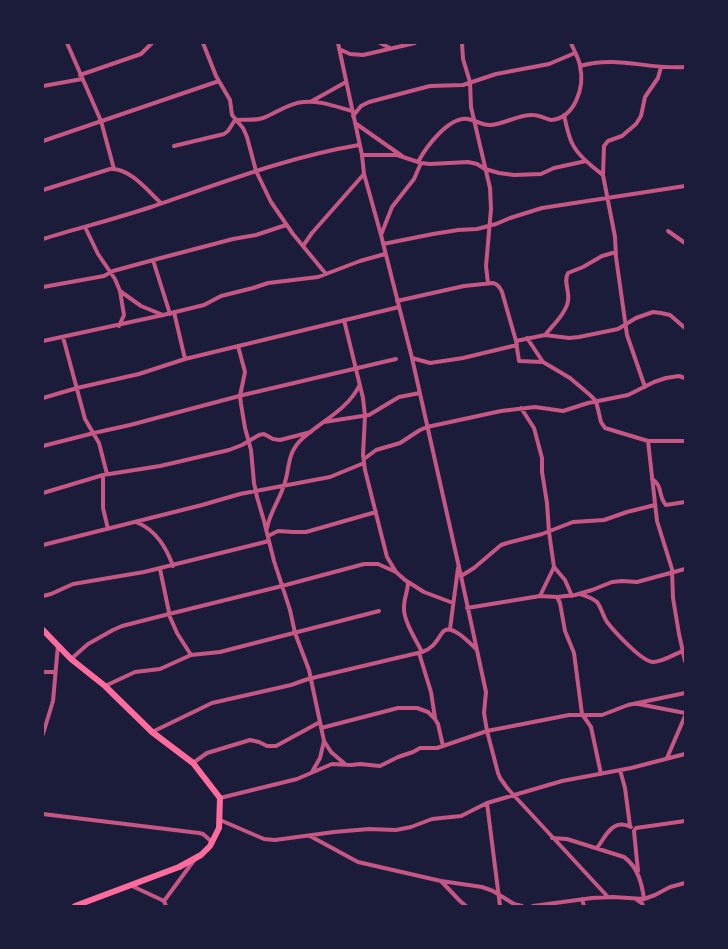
<!DOCTYPE html>
<style>
body{margin:0}
#map{position:relative;width:728px;height:949px;overflow:hidden;background:#1b1b3a;font-family:"Noto Serif",serif}
canvas{display:block}
.frame{position:absolute;inset:0;border:44px solid #1b1b3a;pointer-events:none}
</style>
<div id="map">
<canvas width="728" height="949"></canvas>
<div class="frame"></div>
</div>
<script>
const c = document.querySelector('canvas').getContext('2d');
c.lineJoin = 'round';
function trace(path, color, width, dash) {
  c.strokeStyle = color;
  c.lineWidth = width;
  c.lineCap = dash ? 'butt' : 'round';
  c.setLineDash(dash || []);
  c.stroke(path);
}
trace(new Path2D(`
 M67,43l34,78 13,48
 M203,43l13,33 14,24 2,15 11,13 4,9 9,34 15,31 22,32 33,40
 M338,43l24,112 2,19 17,61 31,123 49,218 25,116 -2,21 3,18 11,42 2,5 8,11 100,108
 M380,43l10,5
 M462,43l1,16 7,23 1,25 19,81 1,21 -5,57 2,17
 M339,49l11,5 13,1 52,-12
 M580,66c38,-11 68,4 105,1
 M80,75l61,-21 11,-11
 M43,86l39,-7
 M312,101l34,-19
 M564,115c2,9 4,20 8,28 6,13 21,24 31,32l12,62 1,20 11,78 18,52
 M353,116l8,-10 8,-4 61,-16 33,-1 33,-11 53,-10 26,-11
 M355,123l47,33
 M43,141l176,-60
 M174,146l50,-12 4,-3 7,-11c9,-1 19,1 28,-2 14,-5 25,-15 40,-16 16,-2 34,5 49,9
 M362,155h35l24,8 9,1 38,-2 9,2 8,5 14,4 15,2 27,-1 13,-6 32,-7
 M418,162c8,-15 31,-46 50,-43 8,1 14,7 23,6 14,-1 28,-11 42,-10 7,0 12,4 18,5 24,-2 34,-33 29,-54 -1,-8 -6,-15 -9,-23
 M603,175l1,-29 4,-5 14,-5 14,-12 5,-8 4,-19 13,-19 3,-11
 M43,190l67,-21c19,-2 38,22 51,34
 M85,227l13,27 17,25 5,12 4,24 -5,11
 M668,231l17,12
 M381,235l11,-28 22,-28 7,-16
 M43,239c36,-11 72,-20 108,-32 68,-23 136,-50 208,-62
 M383,244l50,-10 25,-4 19,-1 19,-5 14,-6 32,-10 143,-22
 M303,246l9,-13 52,-59
 M153,260l17,54
 M43,287l61,-11 9,-5 44,-12 76,-20 23,-4 30,-10
 M120,291l21,15 22,9
 M397,301l67,-15 29,-3c5,1 7,4 9,9l14,49 3,20 24,1
 M174,312l11,47
 M344,320l19,78 2,18 -2,39 2,15 22,87 9,15 9,8 19,12 29,11
 M545,335c8,-10 21,-22 23,-34 2,-9 -5,-20 0,-28l15,-6 19,-11 14,-4
 M63,337l22,82 14,24 8,31
 M527,338l16,24 27,16 20,17 6,6 5,21 4,6 43,13h37
 M43,341l120,-26 41,-10 17,-9 32,-8 15,-5 50,-6 42,-16 25,-7
 M516,341l29,-6 24,3 10,-1 39,-8 18,-11 17,-6 8,1 9,2 15,13
 M238,346l7,26 -5,24 1,8 4,24 6,22 3,33 3,14 7,24 10,40 16,49 5,23 14,37 15,71 7,11 14,12
 M412,358l18,5 33,-5 54,-13
 M43,398l34,-10 62,-14 46,-15 214,-52
 M521,408l13,20 8,30v14l5,31 2,29 5,35 -14,29
 M324,422l45,-7 30,-18 21,-4
 M648,441l9,80 15,48 1,29 6,36 6,27
 M43,446l51,-13 36,-8 113,-30 153,-36
 M364,459l12,-9 24,-7 20,-13 7,-3 74,-16 34,-4 28,4 25,-8 40,-8 26,-13 12,-4 13,-2 6,2
 M103,475v33l5,21
 M652,479c11,6 6,18 14,26l19,-3
 M43,493l60,-18 57,-9 69,-16 13,-5 17,-10 5,-1 9,5 7,1 31,-8
 M136,522c20,8 30,25 37,44
 M267,528c3,-15 11,-26 16,-40 8,-19 2,-34 20,-50 19,-17 45,-29 56,-52
 M268,536l10,-5 16,1h12l70,-20
 M43,545l159,-40 38,-11 90,-17 34,-14
 M554,567l11,13 7,16
 M160,569l10,48 7,16 14,22
 M461,576l13,-8 27,-23 6,-2 35,-9 31,-12 31,-2 23,-8 28,-7
 M408,582c0,9 -4,16 -4,25 -1,13 12,33 18,45
 M580,594c6,2 13,4 17,8 4,5 6,14 10,20 7,9 35,40 46,40 10,0 21,-8 30,-11
 M43,596l8,-2 22,-10 71,-12 125,-31
 M557,597l3,6 5,28 9,22 8,61 9,13 10,47
 M467,608l73,-12 17,1 18,-2 17,-5 20,-8 10,-1 15,1 48,-13
 M450,629l8,-61
 M419,653l12,39 4,26
 M71,659l17,-15 25,-14 9,-4 47,-12 113,-28 82,-22h14l18,8
 M43,672h12
 M105,686l30,-14 25,-3 31,-14 29,-3 159,-41
 M638,704l47,9
 M321,728l77,-20h19l11,4 7,7 3,5 5,22
 M152,732l60,-29 79,-18 17,-6 114,-27c11,-4 14,-10 20,-19 7,-12 28,10 34,16
 M43,734l10,-33 5,-56
 M667,758l18,-42
 M193,763l14,-10 43,-13 9,2 8,4h9l44,-24
 M620,770l5,18 5,38
 M312,772l8,-14 4,-17
 M220,798l77,-19 35,-15 19,1 9,-1 20,2 18,-9 15,-5 7,-4h17l50,-17 82,-16h33l26,-10 57,-12
 M487,803l13,103
 M43,814l156,19 4,1 9,8
 M220,820l44,19 11,1 59,-8 35,-3 27,1 15,-3 21,-8 29,-3 26,-13 75,-22 69,-13 54,-14
 M310,836l48,26 83,19 41,6 11,4 21,13 8,2
 M552,838l15,1 57,18c14,10 18,27 20,42
 M597,848c9,-12 15,-30 34,-21
 M638,871l-4,-40 2,-3 49,-7
 M441,881l19,20 6,5
 M130,885l34,16
 M582,899l2,7
 M637,900l5,3 1,3
 M166,906l-2,-5 31,-42
 M533,906l59,-8 21,-1 31,2 11,-4 15,-8 15,-4`), '#c65784', 4);
trace(new Path2D(`
 M43,630l28,29 34,27 47,46 41,31 27,35 -1,30 -9,18 -9,9 -22,12 -104,39`), '#ff6b9d', 6);
</script>
